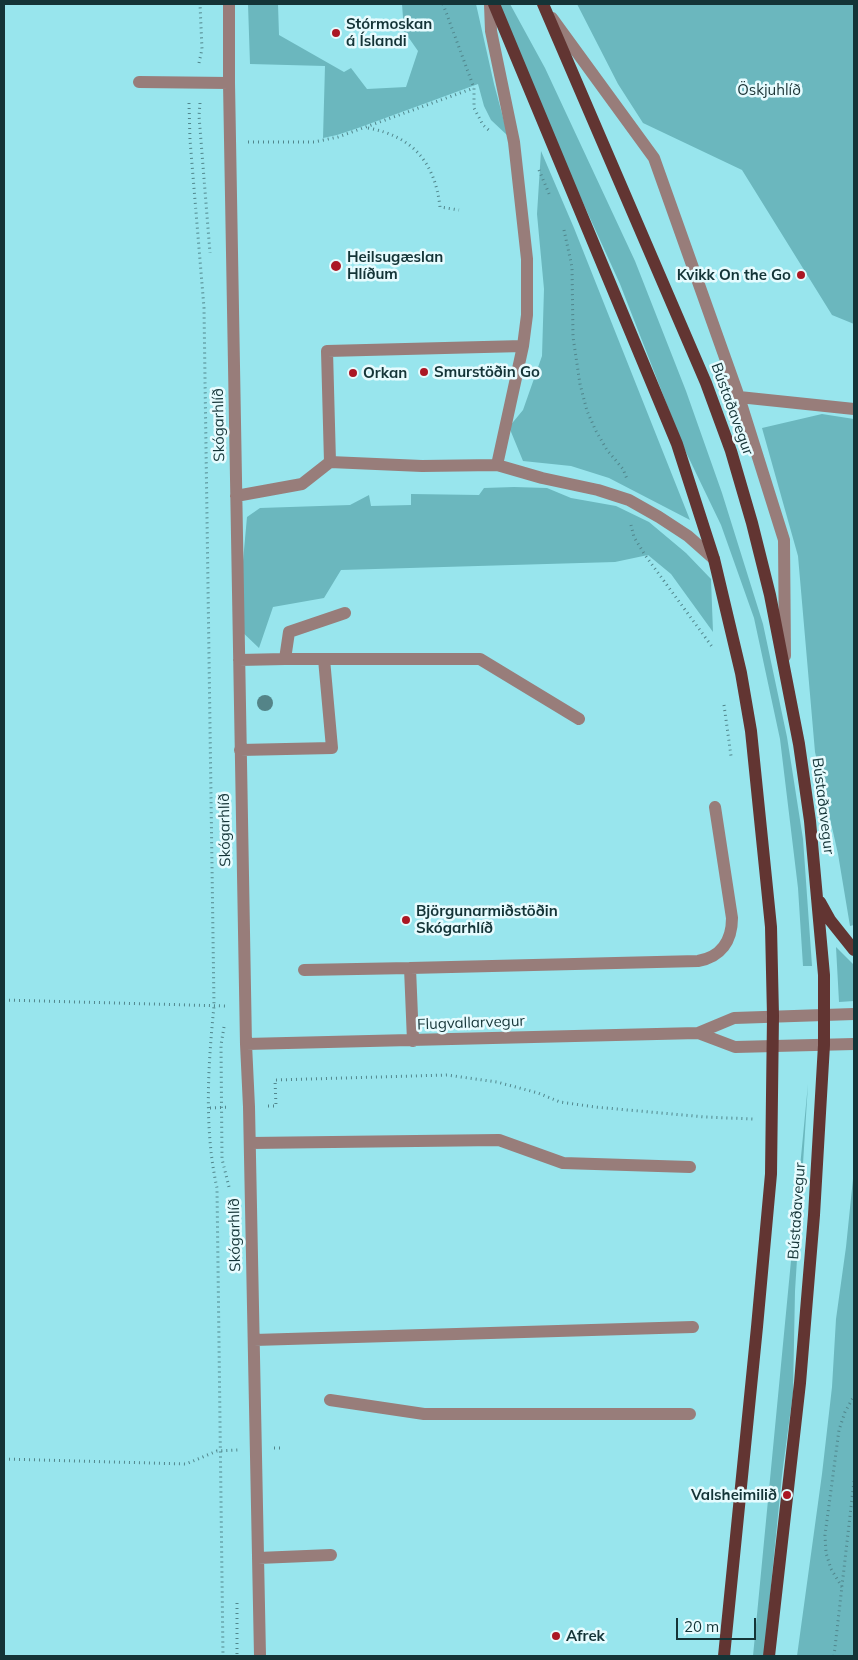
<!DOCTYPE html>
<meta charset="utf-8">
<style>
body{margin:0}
#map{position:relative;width:858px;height:1660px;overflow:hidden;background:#98e5ed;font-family:Mulish,sans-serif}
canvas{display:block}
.frame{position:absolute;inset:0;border:5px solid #143437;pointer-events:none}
.scale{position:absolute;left:676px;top:1618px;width:80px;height:22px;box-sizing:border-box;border:2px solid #143437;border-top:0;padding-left:6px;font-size:15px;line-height:18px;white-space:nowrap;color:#143437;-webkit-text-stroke:4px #e6fbfe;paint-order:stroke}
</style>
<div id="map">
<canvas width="858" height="1660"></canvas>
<div class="frame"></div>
<div class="scale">20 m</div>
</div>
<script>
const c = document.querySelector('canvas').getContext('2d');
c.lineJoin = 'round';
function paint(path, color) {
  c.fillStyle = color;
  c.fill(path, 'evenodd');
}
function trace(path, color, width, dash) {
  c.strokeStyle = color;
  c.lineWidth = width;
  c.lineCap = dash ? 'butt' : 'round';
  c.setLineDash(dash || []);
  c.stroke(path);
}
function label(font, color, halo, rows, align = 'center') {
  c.font = font + ' Mulish,sans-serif';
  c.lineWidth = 5;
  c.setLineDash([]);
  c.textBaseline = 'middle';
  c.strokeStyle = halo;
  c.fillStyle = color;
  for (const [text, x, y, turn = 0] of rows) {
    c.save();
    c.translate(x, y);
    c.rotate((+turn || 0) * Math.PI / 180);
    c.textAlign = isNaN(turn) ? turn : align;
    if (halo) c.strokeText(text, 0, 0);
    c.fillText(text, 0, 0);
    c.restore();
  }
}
paint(new Path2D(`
 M248,4h30l1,31 65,37 7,-4 16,21 39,-2 12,-36 -14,-20 -2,-27h74l18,80 14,52 -17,-16 -7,-14 -6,-22 -120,44 -21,7 -14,3 2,-72 -75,-2z
 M498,4h12l35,64 90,193 51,130 36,102 41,131 24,113 16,102 9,127h-9l-5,-78 -18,-149 -26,-121 -33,-93 -38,-79 -63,-162 -76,-167z
 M577,4h277v320l-22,-9 -90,-145 -99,-47 -25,-39z
 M541,151l33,77 116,292 -81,-42 -38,-12 -48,-5 -14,-34 14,-17 19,-54 2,-67 -7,-75z
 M822,414l32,5v506l-4,1 -12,-72 -23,-102 -17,-196 -36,-128z
 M514,487l33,1 24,10 45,8 33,16 37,31 25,26 2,53 -42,-58 -23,-19 -33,7 -274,8 -17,28 -51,9 -14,41 -22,-21 10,-110 13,-9 90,-3 19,-10 2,11 40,-1v-11l68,1 5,-7z
 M836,947l18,18v36l-15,1z
 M808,1084l-13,207 -2,102 -11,82 -18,181h-11z
 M854,1169v487h-57l25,-182 10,-87 4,-68 10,-72z`), '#6bb7be');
trace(new Path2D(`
 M443,4l31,84v20l9,17 8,7
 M199,63l3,-14 -2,-45
 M189,103l1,37 14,168 10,698c-6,60 -10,123 3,182l6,468
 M200,103l-1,13 11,137
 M368,128c44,8 67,34 72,79l19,3
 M248,142h66l24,-5 136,-49
 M539,170l11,26
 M564,230l8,37 1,70 7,47 7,27 9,20 11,19 16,19 4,10
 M631,525l3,12 11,18 68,93
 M724,705l7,51
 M4,1000l222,6
 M224,1027l-3,18 1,114 7,28
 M268,1106h8l-1,-26 172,-5 50,7 41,11 22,9 35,5 110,10 48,2
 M210,1108l19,-1
 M274,1448h10
 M4,1459l182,5 31,-13 21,-1
 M842,1587l-11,-18 -5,-16 -1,-18 14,-105 6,-18 9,-16
 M237,1603v53
 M834,1656l20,-175`), '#51868c', 3, [1, 4]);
trace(new Path2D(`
 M229,4v79l17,961 3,63 11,549
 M490,4l1,27 23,111 13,117v56l-4,31 -26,119
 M552,18l102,140 85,239 45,143 1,116
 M139,82l90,1
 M739,397l115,12
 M330,462l-3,-111 196,-5
 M236,496l66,-12 28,-22 92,4 75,-1 45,13 56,12 31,10 30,17 29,19 26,23
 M285,659h195l99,60
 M239,660l46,-1 4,-27 56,-19
 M240,750l92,-2 -8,-89
 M304,970l106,-2
 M698,1033l37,14 119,-3
 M413,1041l-3,-73 288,-7c23,-4 34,-20 34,-43l-17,-111
 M246,1044l452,-11 36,-15 120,-4
 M250,1143l249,-3 64,23 127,4
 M254,1340l439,-13
 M330,1400l94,14h266
 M258,1558l73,-3`), '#987d7a', 12);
trace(new Path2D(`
 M494,4l183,440 37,115 27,114 10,58 20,196 2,89 -2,158 -14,153 -33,329
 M543,4l163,379 25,68 21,72 18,72 29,149 11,77 14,154v70l-10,170 -14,168 -31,273
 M820,902l10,18 24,30`), '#623532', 12);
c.fillStyle = '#548488';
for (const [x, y] of [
 [265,703]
]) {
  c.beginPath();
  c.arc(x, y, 8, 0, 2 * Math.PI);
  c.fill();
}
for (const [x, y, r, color] of [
 [336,33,5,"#ab1724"],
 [336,266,6,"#ab1724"],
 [801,275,5,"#ab1724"],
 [424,372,5,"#ab1724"],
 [353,373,5,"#ab1724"],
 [406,920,5,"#ab1724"],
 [787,1495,5,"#ab1724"],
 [556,1636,5,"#ab1724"]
]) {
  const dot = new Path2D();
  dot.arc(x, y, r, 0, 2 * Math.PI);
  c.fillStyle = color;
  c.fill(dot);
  trace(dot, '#e6fbfe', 2);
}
label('bold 15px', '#143437', '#e6fbfe', [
 ["Stórmoskan",346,24],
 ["á Íslandi",346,41],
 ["Heilsugæslan",347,257],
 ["Hlíðum",347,274],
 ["Kvikk On the Go",791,275,"right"],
 ["Smurstöðin Go",434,372],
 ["Orkan",363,373],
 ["Björgunarmiðstöðin",416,911],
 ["Skógarhlíð",416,928],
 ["Valsheimilið",777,1495,"right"],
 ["Afrek",566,1636]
], 'left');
label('15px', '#1c3436', '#e6fbfe', [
 ["Öskjuhlíð",769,90]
]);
label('15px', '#143437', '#e6fbfe', [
 ["Bústaðavegur",732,409,70],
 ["Skógarhlíð",219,425,-91],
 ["Bústaðavegur",823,806,83],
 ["Skógarhlíð",225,830,-91],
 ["Flugvallarvegur",471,1023,-2],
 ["Bústaðavegur",797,1211,-86],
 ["Skógarhlíð",235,1235,-91]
]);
</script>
